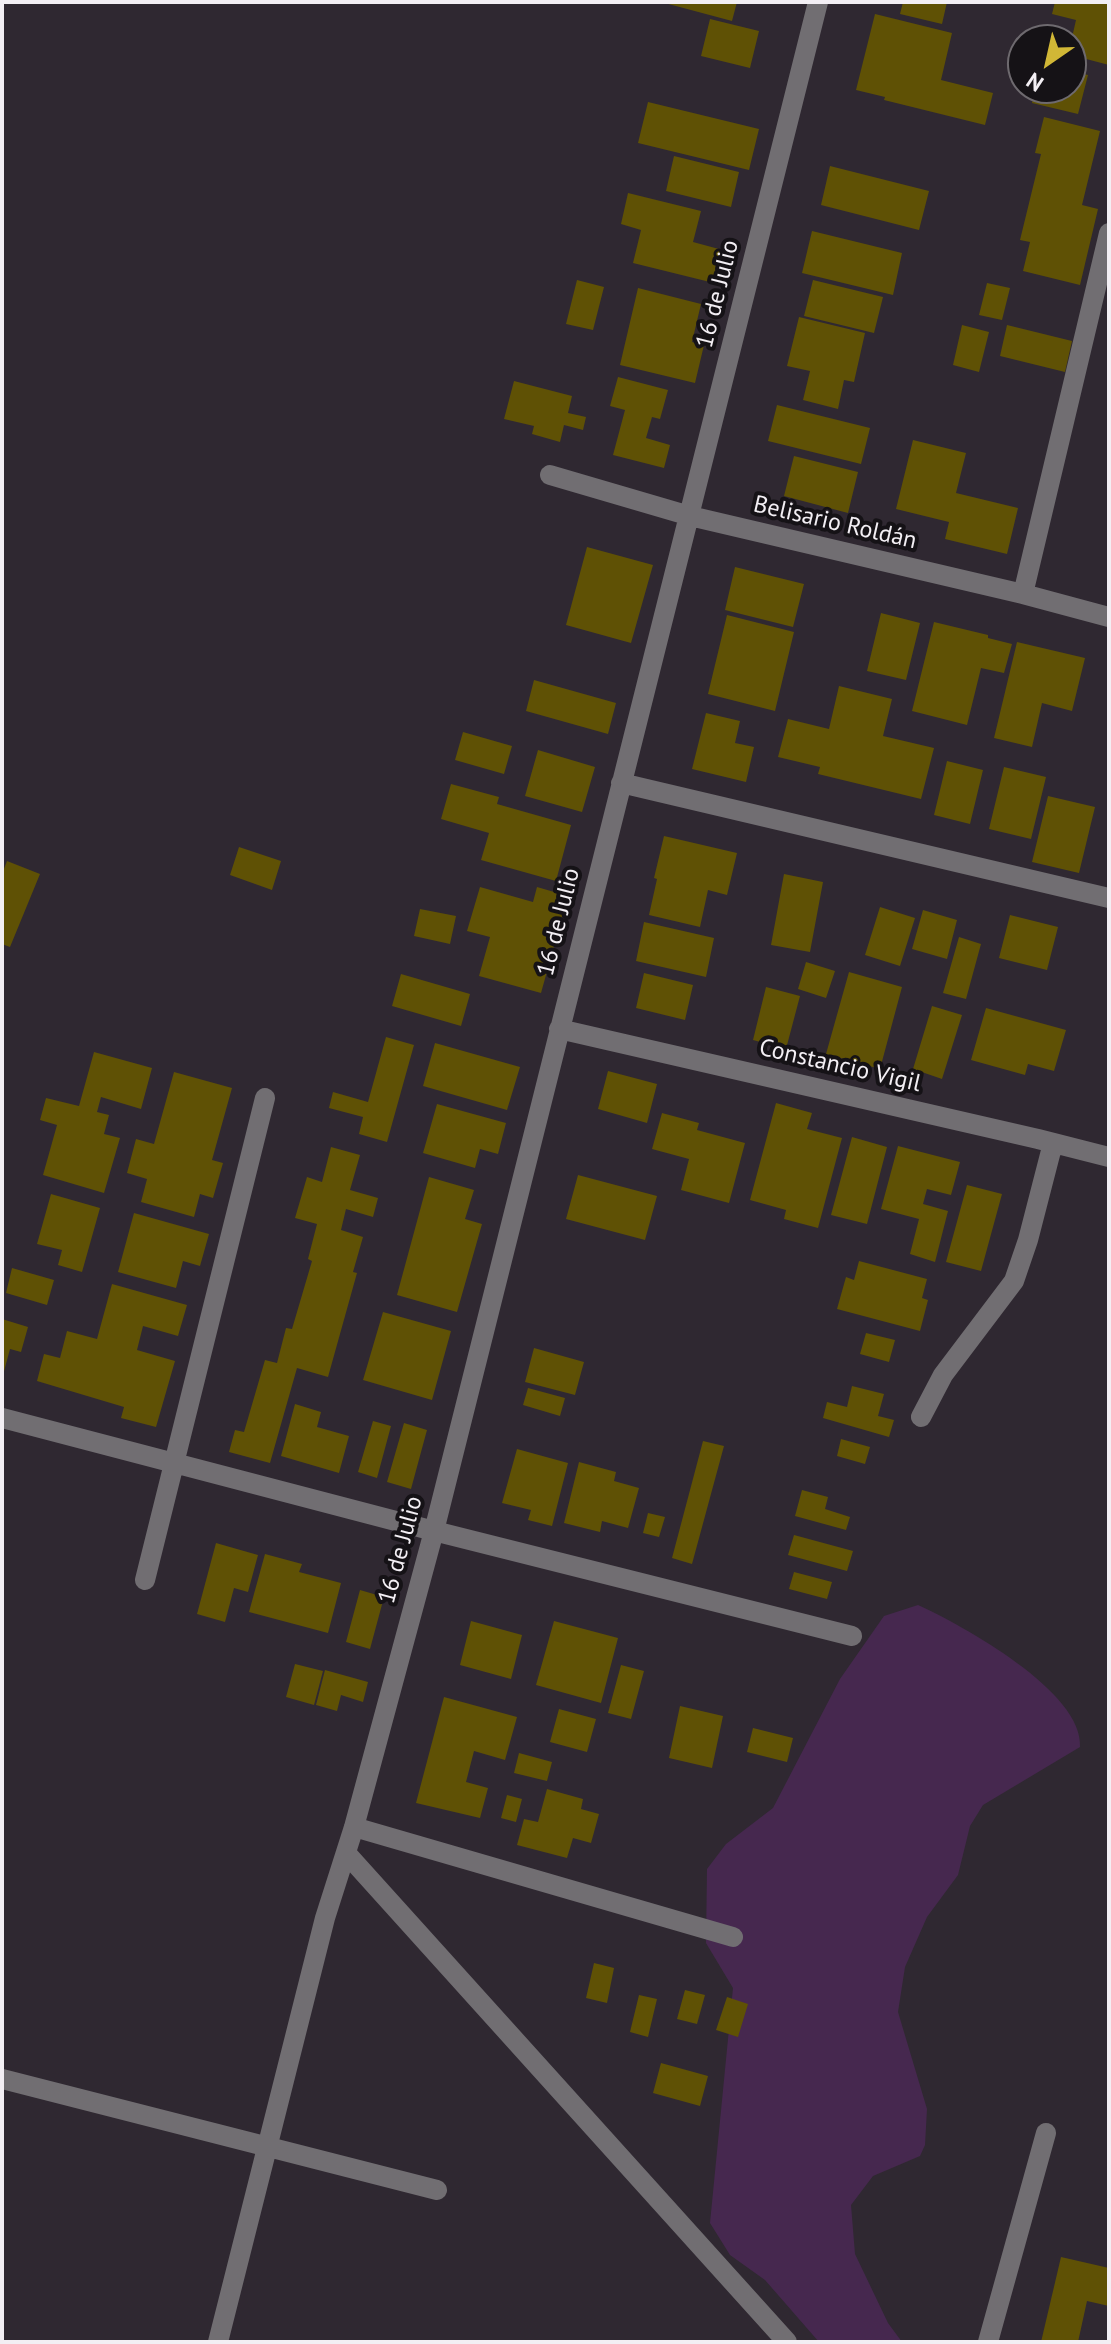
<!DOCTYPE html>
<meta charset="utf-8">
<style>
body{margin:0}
#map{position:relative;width:1111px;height:2344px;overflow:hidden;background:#2f2831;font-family:"PT Sans",sans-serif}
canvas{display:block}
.frame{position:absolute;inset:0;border:4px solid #f3eff4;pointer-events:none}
.north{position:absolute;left:1007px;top:24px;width:80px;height:80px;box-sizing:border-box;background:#151216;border:2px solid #6e6a6f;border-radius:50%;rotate:214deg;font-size:22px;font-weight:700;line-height:32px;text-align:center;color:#f3eff4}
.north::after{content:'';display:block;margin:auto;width:28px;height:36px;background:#d1b736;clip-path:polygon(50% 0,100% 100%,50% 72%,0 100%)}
</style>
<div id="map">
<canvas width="1111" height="2344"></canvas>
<div class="frame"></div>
<div class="north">N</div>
</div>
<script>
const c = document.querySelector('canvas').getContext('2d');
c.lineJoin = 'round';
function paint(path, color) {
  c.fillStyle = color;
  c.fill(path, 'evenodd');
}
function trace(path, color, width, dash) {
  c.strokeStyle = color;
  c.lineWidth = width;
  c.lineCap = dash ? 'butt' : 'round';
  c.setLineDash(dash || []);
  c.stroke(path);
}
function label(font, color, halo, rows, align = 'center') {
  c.font = font + ' "PT Sans",sans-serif';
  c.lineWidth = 8;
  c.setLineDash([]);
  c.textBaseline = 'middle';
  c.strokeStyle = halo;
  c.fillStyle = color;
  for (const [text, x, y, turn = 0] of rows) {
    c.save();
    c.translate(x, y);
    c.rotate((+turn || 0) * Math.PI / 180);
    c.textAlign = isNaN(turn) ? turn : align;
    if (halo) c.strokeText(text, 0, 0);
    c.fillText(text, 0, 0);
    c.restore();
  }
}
paint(new Path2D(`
 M918,1605c44,20 166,87 162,142l-97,58 -13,21 -12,49 -31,42 -22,50 -7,45 29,97 -2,36 -5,11 -47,20 -22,29 4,49 33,69 14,19h-83l-54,-62 -35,-25 -20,-32 23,-235 -27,-45 1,-74 19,-25 47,-36 67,-129 44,-63z`), '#46284f');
paint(new Path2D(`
 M661,2h76l-5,19z
 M903,2h44l-5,22 -42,-10z
 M1055,2h54v63l-38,-10v-13l5,-22 -24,-6z
 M875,14l77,19 -11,47 52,13 -8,32 -101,-25 1,-3 -29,-7z
 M710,19l49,12 -9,37 -49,-12z
 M1071,71l17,4 -10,39 -46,-11 3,-15h36z
 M648,102l111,27 -10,41 -111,-27z
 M1044,117l56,14 -18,74 16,4 -18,76 -57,-14 7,-29 -10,-2 21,-86 -6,-1z
 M674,156l65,16 -8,35 -65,-16z
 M830,166l99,25 -10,39 -98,-25z
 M628,193l73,18 -8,31 37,10 -8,33 -89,-22 8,-33 -20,-6z
 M812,231l90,22 -9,42 -91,-22z
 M577,280l27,7 -11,43 -27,-6z
 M813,280l70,17 -9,36 -70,-17z
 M987,283l23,5 -8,32 -23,-5z
 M638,288l63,16 -9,38 12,3 -9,38 -75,-18z
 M799,317l66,16 -11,49 -10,-2 -6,29 -35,-9 7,-29 -23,-5z
 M962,325l27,7 -10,40 -26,-7z
 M1007,325l65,16 -7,31 -65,-16z
 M618,377l50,13 -8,29 -8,-2 -6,21 24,7 -6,23 -51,-13 12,-45 -15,-4z
 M514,381l58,15 -4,17 18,4 -3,13 -19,-5 -4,17 -28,-8 2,-8 -30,-7z
 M777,405l93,23 -9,36 -93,-23z
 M913,440l53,13 -10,40 62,15 -11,46 -62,-15 4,-17 -53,-13z
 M794,456l64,16 -10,41 -64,-17z
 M587,547l66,18 -22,78 -65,-18z
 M735,567l69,17 -11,43 -68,-17z
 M881,613l39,10 -14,57 -39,-9z
 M727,615l67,17 -19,79 -67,-17z
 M934,622l54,13v3l24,6 -8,29 -23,-5 -14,57 -55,-14z
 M1017,642l68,16 -13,53 -30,-8 -10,44 -38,-9z
 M534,680l82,23 -8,31 -82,-23z
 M839,686l53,13 -9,37 51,12 -13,51 -103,-25 2,-7 -42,-10 10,-38 41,10z
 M706,713l34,8 -5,22 19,4 -8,35 -54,-13z
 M463,732l49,14 -8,28 -49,-14z
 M538,750l57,17 -13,45 -57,-16z
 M947,761l36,9 -13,54 -36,-9z
 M1004,767l42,10 -15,62 -42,-10z
 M451,784l48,13 -2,7 74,21 -15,56 -75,-21 8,-27 -48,-14z
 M1048,796l47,11 -16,66 -47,-11z
 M664,836l73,17 -10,42 -19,-5 -8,37 -51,-12 8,-36 -3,-1z
 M239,847l42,14 -9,29 -42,-15z
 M7,861l33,13 -30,73 -8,-3v-70z
 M784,874l39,8 -13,70 -39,-7z
 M480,887l53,15 4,-15 31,9 -27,97 -62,-17 11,-39 -23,-6z
 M880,907l35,11 -15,48 -35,-11z
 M420,909l36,7 -6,28 -36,-8z
 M923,910l34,10 -10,39 -35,-10z
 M1010,915l48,12 -11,43 -48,-12z
 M644,922l70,16 -8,39 -70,-16z
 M959,937l22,7 -15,55 -23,-6z
 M806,962l29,9 -9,27 -28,-9z
 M849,972l53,15 -22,82 -54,-15z
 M644,973l49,12 -8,35 -49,-12z
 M401,974l69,20 -9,32 -69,-20z
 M766,987l34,9 -14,53 -33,-9z
 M932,1006l30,9 -20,64 -29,-10z
 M986,1008l80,22 -12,41 -26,-7 -3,11 -54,-15z
 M386,1037l28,8 -27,97 -28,-8 4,-17 -34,-9 4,-16 35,10z
 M435,1043l85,24 -13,43 -84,-24z
 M94,1052l58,16 -11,41 -40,-12 -4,15 12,3 -5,19 16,4 -16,55 -61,-18 14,-50 -17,-5 6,-22 33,8z
 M608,1071l49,13 -10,39 -49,-14z
 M174,1072l58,16 -20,72 11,3 -10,35 -13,-4 -6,23 -53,-15 6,-23 -20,-6 9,-34 18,5z
 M776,1103l36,10 -5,16 35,9 -24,90 -34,-9 2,-9 -36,-10z
 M437,1104l69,19 -8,31 -18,-5 -5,19 -52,-15z
 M662,1113l37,10 -2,7 48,13 -16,60 -48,-13 8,-31 -37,-10z
 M852,1137l35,10 -20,77 -36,-9z
 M898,1146l62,16 -9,33 -24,-6 -4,15 25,7 -13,51 -25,-8 9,-35 -38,-10z
 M331,1147l29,8 -10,35 28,8 -5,19 -27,-8 -5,21 22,7 -10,35 4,1 -29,104 -31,-9 -27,95 -41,-11 6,-22 9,2 21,-72 12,3 9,-35 6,1 20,-68 -4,-2 9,-35 -22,-6 12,-41 15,5z
 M578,1175l79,21 -12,44 -79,-21z
 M429,1177l45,13 -9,29 17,5 -25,88 -60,-17z
 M967,1185l35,9 -21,77 -35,-9z
 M51,1194l49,14 -18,64 -24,-7 4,-15 -25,-6z
 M134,1213l75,21 -9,32 -17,-5 -7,27 -58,-16z
 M859,1261l68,18 -5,19 6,2 -8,31 -83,-22 9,-32 8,3z
 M12,1268l42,12 -7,25 -41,-12z
 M112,1284l75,21 -9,31 -35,-10 -6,24 38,11 -19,66 -35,-9 3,-11 -87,-26 7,-27 16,4 7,-27 30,8z
 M383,1312l68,19 -19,69 -69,-20z
 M2,1319l26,8 -7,25 -11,-3 -7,26z
 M866,1333l29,7 -6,22 -29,-8z
 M534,1348l50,14 -9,33 -50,-13z
 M852,1386l32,8 -6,22 16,4 -5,17 -66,-19 4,-16 20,5z
 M528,1388l37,10 -5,18 -37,-11z
 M295,1404l26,8 -4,15 32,9 -10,37 -58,-17z
 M373,1421l18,5 -14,52 -19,-6z
 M404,1423l23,7 -16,59 -24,-7z
 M841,1439l29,8 -5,17 -28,-8z
 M703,1441l21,5 -32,118 -20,-6z
 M517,1449l51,14 -16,63 -24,-6 3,-10 -29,-7z
 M579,1462l37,10 -2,9 25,7 -11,40 -26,-7 -2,11 -36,-9z
 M802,1490l26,7 -3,12 25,8 -4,13 -51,-14z
 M648,1513l17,4 -6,20 -16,-4z
 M794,1535l59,16 -6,20 -59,-16z
 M216,1543l42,12 -10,37 -14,-4 -9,34 -28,-8z
 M265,1554l37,10 -3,8 42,11 -13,50 -79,-21z
 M794,1572l38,10 -5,17 -38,-10z
 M360,1590l24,7 -14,52 -24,-7z
 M471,1621l51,14 -11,44 -51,-14z
 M554,1621l64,17 -17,65 -65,-18z
 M295,1664l28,7 -9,34 -28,-8z
 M621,1665l23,6 -13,48 -23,-6z
 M325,1670l43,12 -5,20 -22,-7 -4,16 -21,-6z
 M444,1697l73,20 -12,43 -31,-9 -8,31 22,6 -8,30 -64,-15z
 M680,1706l43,10 -11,52 -43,-10z
 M559,1709l37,10 -9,33 -37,-10z
 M753,1728l40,10 -6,24 -40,-10z
 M519,1753l33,9 -5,19 -33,-8z
 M547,1789l36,10 -2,10 18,5 -8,29 -18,-5 -6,20 -50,-13 7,-26 14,3z
 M507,1795l15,4 -6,23 -15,-4z
 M594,1963l20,5 -7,35 -21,-5z
 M685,1990l20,5 -8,29 -20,-5z
 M639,1995l18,4 -9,38 -18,-5z
 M727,1997l21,7 -10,33 -22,-7z
 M661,2063l47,13 -8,30 -47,-13z
 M1061,2257l48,11v38l-22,-5 -9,41h-37z`), '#5f5105');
trace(new Path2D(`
 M550,475l140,41 333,78 86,23
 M1023,594l86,-361
 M621,783l488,115
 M559,1029l479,110 71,18
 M921,1417l22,-42 71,-94 14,-41 25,-97
 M2,1418l432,113 418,105
 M145,1580l120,-482
 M354,1827l379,110
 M346,1853l441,489
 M2,2079l435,111
 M218,2342l107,-424 29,-91 80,-296 384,-1529
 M988,2342l58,-209`), '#716e72', 20);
label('24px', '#f3eff4', '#151216', [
 ["16 de Julio",718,294,-76],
 ["Belisario Roldán",835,523,13],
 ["16 de Julio",559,922,-76],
 ["Constancio Vigil",840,1066,13],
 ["16 de Julio",401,1550,-75]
]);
</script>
